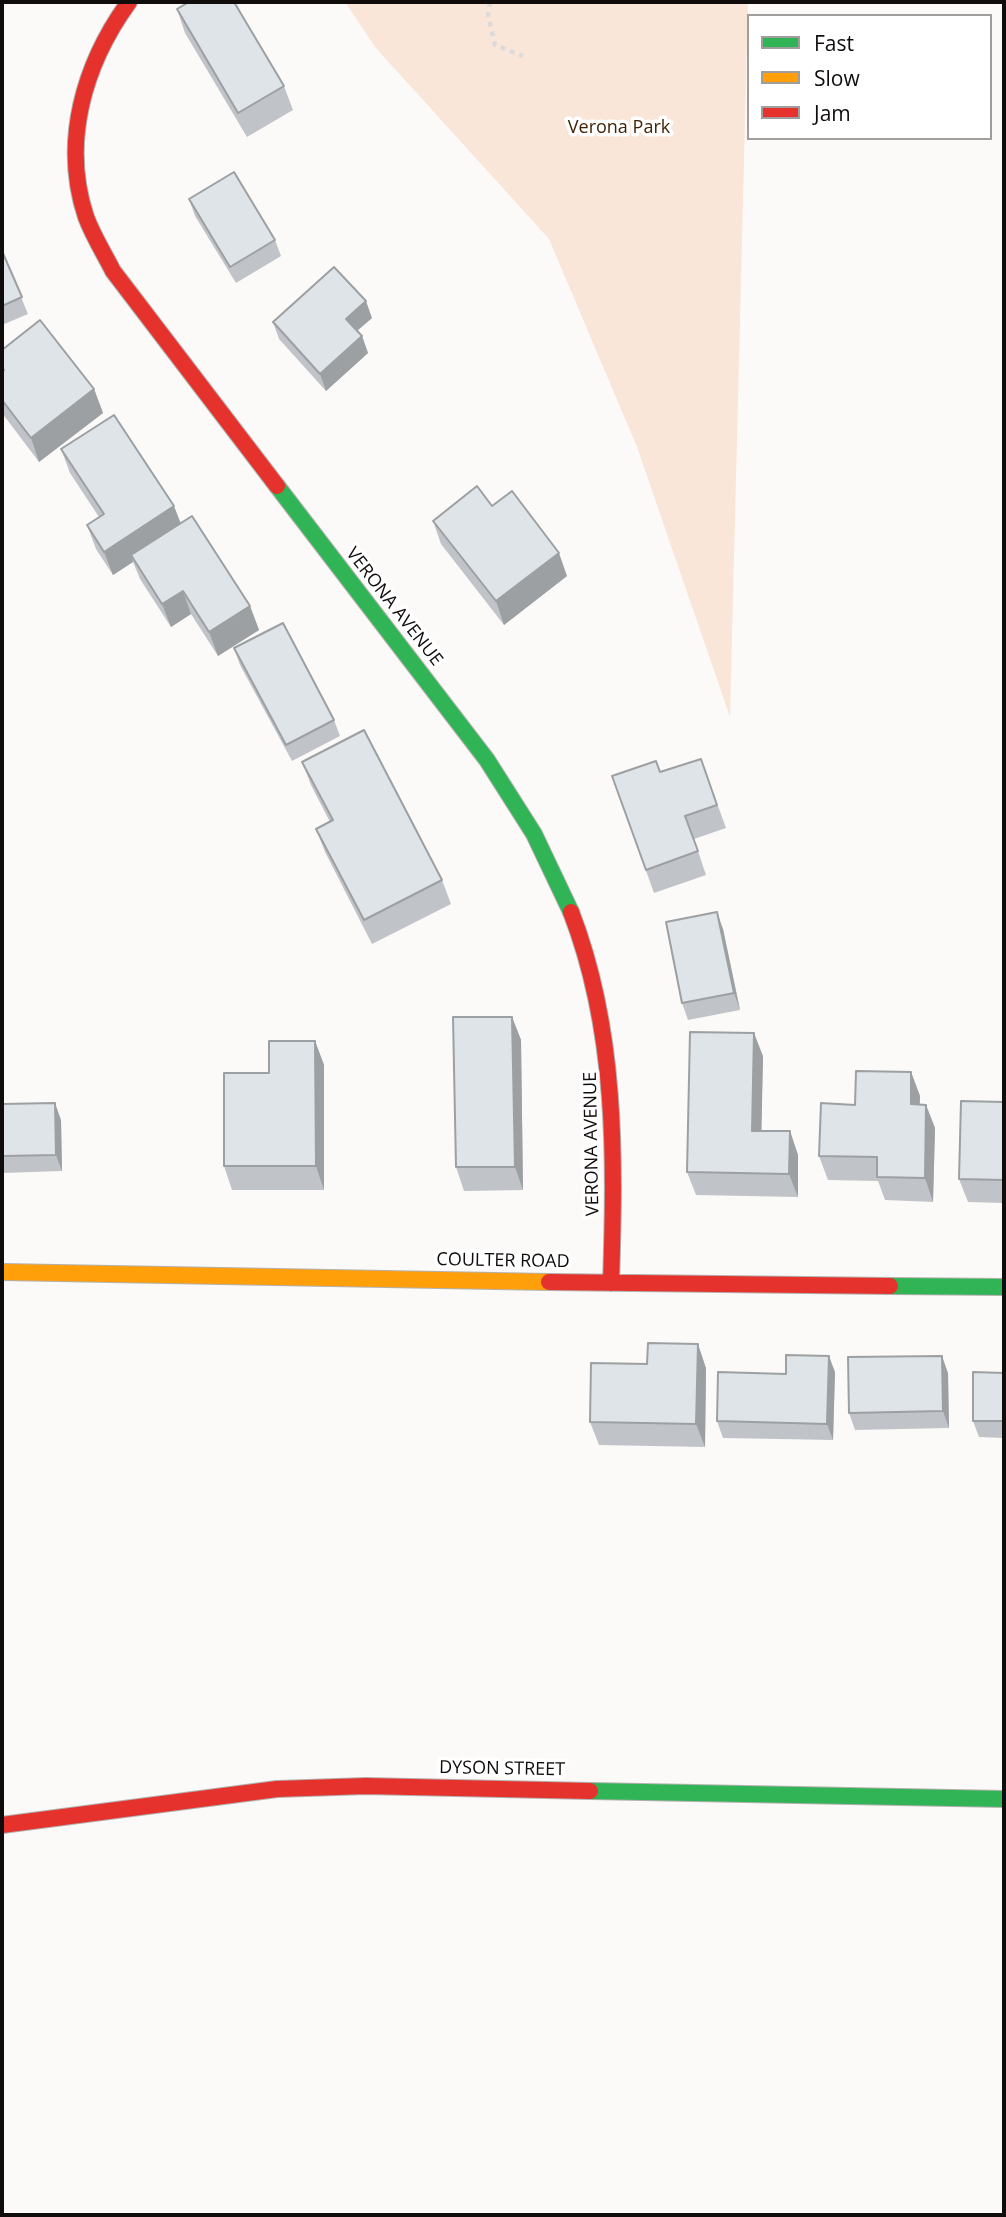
<!DOCTYPE html>
<style>
body{margin:0}
#map{position:relative;width:1006px;height:2217px;overflow:hidden;background:#fcfaf8;font-family:"Open Sans",sans-serif}
canvas{display:block}
.frame{position:absolute;inset:0;border:4px solid #0f0c0b;pointer-events:none}
.legend{position:absolute;left:747px;top:14px;width:245px;height:126px;box-sizing:border-box;background:#fff;border:2px solid #9f9e9d;margin:0;padding:9px 12px;list-style:none;font-size:21px;color:#0f0c0b}
.legend li{display:flex;align-items:center;gap:14px;height:35px}
.legend b{width:35px;border:2px solid #9f9e9d}
</style>
<div id="map">
<canvas width="1006" height="2217"></canvas>
<div class="frame"></div>
<ul class="legend">
<li><b style="height:9px;background:#30b455"></b>Fast</li>
<li><b style="height:9px;background:#ff9f0a"></b>Slow</li>
<li><b style="height:9px;background:#e5322d"></b>Jam</li>
</ul>
</div>
<script>
const c = document.querySelector('canvas').getContext('2d');
c.lineJoin = 'round';
function paint(path, color) {
  c.fillStyle = color;
  c.fill(path, 'evenodd');
}
function trace(path, color, width, dash) {
  c.strokeStyle = color;
  c.lineWidth = width;
  c.lineCap = dash ? 'butt' : 'round';
  c.setLineDash(dash || []);
  c.stroke(path);
}
function label(font, color, halo, rows, align = 'center') {
  c.font = font + ' "Open Sans",sans-serif';
  c.lineWidth = 7;
  c.setLineDash([]);
  c.textBaseline = 'middle';
  c.strokeStyle = halo;
  c.fillStyle = color;
  for (const [text, x, y, turn = 0] of rows) {
    c.save();
    c.translate(x, y);
    c.rotate((+turn || 0) * Math.PI / 180);
    c.textAlign = isNaN(turn) ? turn : align;
    if (halo) c.strokeText(text, 0, 0);
    c.fillText(text, 0, 0);
    c.restore();
  }
}
paint(new Path2D(`
 M345,2h403l-18,715 -93,-270 -88,-208 -174,-192z`), '#fae6d8');
const fast = new Path2D(`
 M277,486l210,274 47,74 37,78
 M890,1286l114,1
 M590,1791l414,8`);
const slow = new Path2D(`
 M2,1272l547,10`);
const jam = new Path2D(`
 M129,2c-45,62 -68,140 -43,215 7,19 18,36 27,54l164,215
 M571,912c46,119 44,245 40,371
 M549,1282l341,4
 M2,1825l275,-36 89,-3 224,5`);
trace(fast, '#b3b1b0', 18);
trace(slow, '#b3b1b0', 18);
trace(jam, '#b3b1b0', 18);
trace(new Path2D(`
 M490,2l-2,13 7,30 28,11`), '#dcdbdb', 4.5, [5, 5]);
trace(fast, '#30b455', 16);
trace(slow, '#ff9f0a', 16);
trace(jam, '#e5322d', 16);
paint(new Path2D(`
 M177,9l107,77 9,24 -46,27 -62,-104z
 M189,199l86,41 6,16 -45,27 -41,-67z
 M2,251l26,63 -26,11z
 M372,318l-15,13 5,5 6,17 -42,38 -47,-52 -6,-17z
 M2,350l92,39 9,24 -64,49 -37,-49z
 M61,449l120,74 69,83 9,24 -41,26 -27,-42 -20,13 -31,-48 -7,-17 -20,13 -17,-26 -9,-24 12,-8 -29,-44z
 M492,506l75,70 -63,49 -63,-81 -8,-23z
 M234,648l100,72 6,16 -48,25 -52,-96z
 M701,759l25,69 -32,11 12,36 -52,18 -42,-117 49,-4z
 M302,762l140,118 9,24 -79,40 -47,-92 -9,-23 14,-7 -19,-37z
 M723,929l17,81 -52,10 -6,-17z
 M512,1017l9,23 2,150 -59,1 -8,-24z
 M315,1041l9,24v125h-92l-8,-24 45,-93z
 M763,1056l-2,75h29l8,24v42l-102,-2 -9,-23z
 M911,1072l9,24 -1,8 7,1 9,23 -2,74 -48,-2 -7,-19 -50,-1 -9,-24 36,-51z
 M1004,1102v101l-36,-1 -9,-23z
 M2,1104l59,16 1,51 -60,2z
 M706,1368l-1,79 -106,-2 -9,-23z
 M835,1372l-2,68 -110,-2 -6,-17z
 M948,1373l1,55 -94,2 -6,-17z
 M1004,1373v65l-25,-1 -6,-16z`), '#c0c4c8');
paint(new Path2D(`
 M366,301l6,17 -20,17 -6,-16z
 M362,336l6,17 -42,38 -6,-17z
 M94,389l9,24 -64,49 -8,-24z
 M174,506l9,23 -52,26 2,7 -20,13 -9,-23z
 M559,553l8,23 -63,49 -8,-24z
 M183,591l8,23 -20,13 -9,-23z
 M250,606l9,24 -41,26 -9,-24z
 M717,912l6,17 17,81 -6,-17z
 M512,1017l9,23 2,150 -8,-23z
 M754,1033l9,23 -2,98 -9,-23z
 M315,1041l9,24v125l-8,-24z
 M911,1072l9,24 -1,32 -8,-24z
 M55,1103l6,17 1,51 -6,-16z
 M926,1105l9,23 -2,74 -8,-24z
 M790,1131l8,24v42l-9,-23z
 M698,1344l8,24 -1,79 -9,-23z
 M829,1356l6,16 -2,68 -6,-16z
 M942,1356l6,17 1,55 -6,-17z`), '#9ca0a2');
const building = new Path2D(`
 M189,2h45l50,84 -46,27 -61,-104z
 M234,172l41,68 -45,27 -41,-68z
 M2,251l20,46 -20,9z
 M334,267l32,34 -20,18 16,17 -42,38 -47,-52z
 M40,320l54,69 -63,49 -29,-38v-28l2,-2 -2,-2v-18z
 M114,415l60,91 -70,46 -17,-27 17,-11 -43,-65z
 M477,486l15,20 20,-15 47,62 -63,48 -63,-80z
 M192,516l58,90 -41,26 -26,-41 -21,13 -31,-49z
 M283,623l51,97 -48,25 -52,-97z
 M364,730l78,150 -78,40 -48,-91 17,-9 -31,-58z
 M701,759l16,46 -32,11 13,35 -52,19 -34,-94 44,-15 4,11z
 M717,912l17,81 -52,10 -16,-81z
 M453,1017h59l3,150h-59z
 M690,1032l64,1 -2,98h38l-1,43 -102,-2z
 M269,1041h46l1,125h-92v-93h45z
 M856,1071l55,1v32l15,1 -1,73 -48,-1v-20l-58,-1 2,-53 34,2z
 M961,1101l43,1v78l-45,-1z
 M55,1103l1,52 -54,1v-52z
 M648,1343l50,1 -2,80 -106,-2 1,-59 56,1z
 M786,1355l43,1 -2,68 -110,-3 1,-49 68,2z
 M942,1356l1,55 -94,2 -1,-56z
 M973,1372l31,1v48h-31z`);
paint(building, '#dfe4e8');
trace(building, '#9ca0a2', 2);
label('18px', '#422205', '#fff', [
 ["Verona Park",619,128]
]);
label('18px', '#0f0c0b', '#fff', [
 ["VERONA AVENUE",394,607,52],
 ["VERONA AVENUE",592,1144,-91],
 ["COULTER ROAD",503,1261,1],
 ["DYSON STREET",502,1769,1]
]);
</script>
